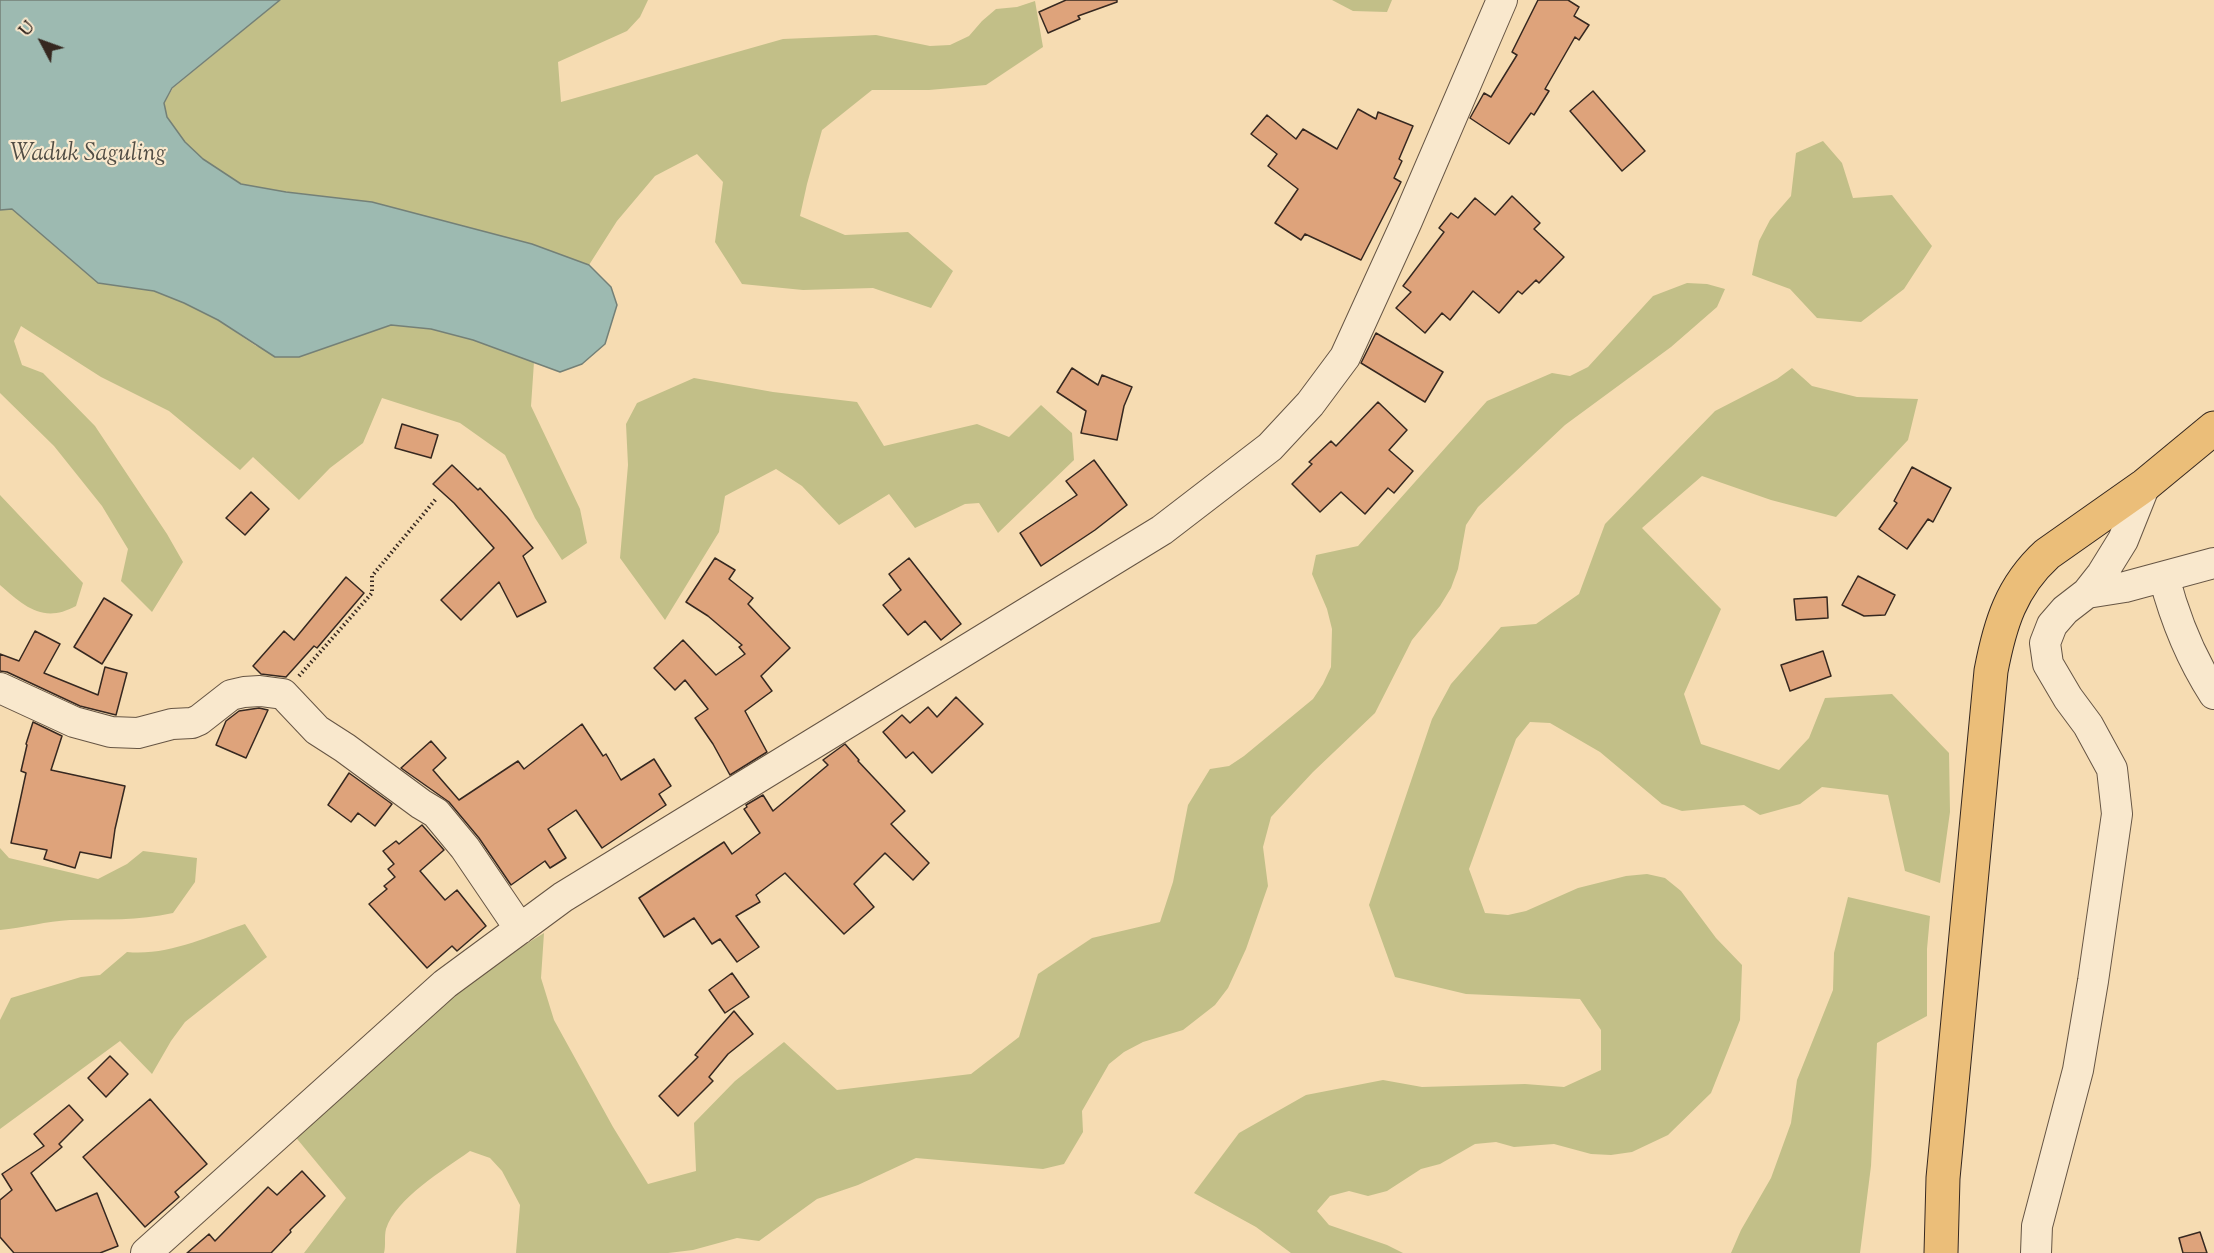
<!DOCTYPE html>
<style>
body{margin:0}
#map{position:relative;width:2214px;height:1253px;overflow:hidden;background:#f6dcb2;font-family:"Sorts Mill Goudy",serif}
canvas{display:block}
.north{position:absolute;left:12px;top:12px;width:60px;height:60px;-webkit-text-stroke:4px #f9e8cd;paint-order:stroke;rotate:311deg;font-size:16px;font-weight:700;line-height:24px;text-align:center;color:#362820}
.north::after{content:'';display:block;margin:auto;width:21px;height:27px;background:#362820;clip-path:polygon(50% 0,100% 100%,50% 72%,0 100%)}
</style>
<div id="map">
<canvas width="2214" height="1253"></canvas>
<div class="north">U</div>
</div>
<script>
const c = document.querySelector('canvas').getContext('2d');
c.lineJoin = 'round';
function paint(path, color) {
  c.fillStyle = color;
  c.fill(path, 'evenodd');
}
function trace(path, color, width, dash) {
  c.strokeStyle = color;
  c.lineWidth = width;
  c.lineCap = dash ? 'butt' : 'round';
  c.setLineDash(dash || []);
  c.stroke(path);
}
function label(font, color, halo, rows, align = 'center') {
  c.font = font + ' "Sorts Mill Goudy",serif';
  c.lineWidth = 4.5;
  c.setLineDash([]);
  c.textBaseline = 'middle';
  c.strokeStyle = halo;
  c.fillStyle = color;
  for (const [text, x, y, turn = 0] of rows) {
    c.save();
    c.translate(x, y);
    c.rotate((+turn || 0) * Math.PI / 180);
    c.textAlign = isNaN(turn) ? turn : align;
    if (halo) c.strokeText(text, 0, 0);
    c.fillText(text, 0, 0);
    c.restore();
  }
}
paint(new Path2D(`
 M280,0h368l-8,17 -13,14 -69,31 3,40 222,-63 93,-4 54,11 20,-1 19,-9 13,-15 14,-12 21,-2 18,-6 8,46 -57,38 -57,5h-57l-50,40 -15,54 -7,32 45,19 63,-3 45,39 -22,37 -58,-20 -70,2 -61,-6 -27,-42 8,-60 -26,-28 -42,22 -38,45 -28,44 -57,-21 -160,-42 -86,-10 -45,-8 -38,-25 -18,-17 -18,-25 -3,-14 9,-15z
 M1332,0h60l-5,12 -34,-1z
 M1823,141l19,22 11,35 39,-3 40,51 -28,43 -43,33 -44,-4 -27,-29 -38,-14 7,-34 11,-21 21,-24 5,-43z
 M12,209l86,74 56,8 30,12 34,17 38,26 43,11 92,-32 40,4 42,11 61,22 -3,44 49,103 7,34 -25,17 -27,-42 -30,-63 -45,-32 -78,-25 -19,45 -33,25 -31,32 -46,-43 -13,13 -71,-59 -68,-34 -80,-51 -7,15 8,24 21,8 52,53 72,108 16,28 -31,50 -31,-31 7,-32 -26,-43 -48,-60 -54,-53v-183z
 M1687,283l20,1 18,5 -8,18 -46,40 -106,78 -87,82 -12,18 -8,44 -7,19 -11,18 -28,34 -37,73 -62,59 -42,45 -8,30 5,39 -22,63 -18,39 -13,17 -32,25 -40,12 -19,10 -15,12 -27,47 1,21 -19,32 -21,5 -127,-11 -58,27 -41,14 -58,42 -22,-3 -44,12 -25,3h-152l4,-48 -18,-34 -12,-13 -20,-7c-26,19 -74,47 -84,78 -2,8 0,16 -2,24h-80l42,-55 -53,-64 135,-122 74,-53 42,-26 -3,45 13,42 59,107 35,57 48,-13 -2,-48 41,-42 49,-39 53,48 134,-16 48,-37 19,-63 54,-36 68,-16 13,-40 15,-77 22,-36 19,-3 15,-10 69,-57 10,-15 8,-17 1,-38 -5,-20 -15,-35 4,-19 42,-9 129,-145 65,-28 18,3 18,-9 65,-71z
 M1792,368l20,18 45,11 61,2 -10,41 -72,77 -65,-17 -69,-24 -60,52 79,81 -37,85 17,50 78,26 30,-32 16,-40 67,-4 57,59 1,59 -10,71 -35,-12 -17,-76 -66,-8 -22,17 -40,11 -16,-10 -62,6 -20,-7 -62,-52 -50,-29 -20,-1 -14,17 -47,130 16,44 23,2 18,-4 52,-23 48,-12 21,-2 18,4 16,13 35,47 26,27 -2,55 -29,73 -43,42 -36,17 -21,3 -20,-1 -37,-10 -40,3 -18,-5 -21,2 -35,20 -19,5 -34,22 -19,5 -19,-5 -19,5 -13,15 12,14 58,20 16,8h-112l-35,-26 -62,-34 45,-60 67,-38 77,-15 39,7 103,-3 39,3 37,-17v-40l-21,-31 -114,-5 -71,-17 -26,-72 63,-186 19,-35 50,-57 35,-3 43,-30 26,-70 110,-113 62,-32z
 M694,378l79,14 84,10 27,44 93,-22 32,13 32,-32 31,28 2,27 -76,73 -19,-30 -14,1 -50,24 -26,-34 -50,31 -37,-39 -26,-17 -51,27 -6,36 -54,88 -45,-62 8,-93 -2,-41 11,-21z
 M0,495l83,88 -7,23c-33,18 -52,0 -76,-21z
 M0,848l9,10 89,21 29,-15 16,-13 54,7 -2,24 -22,31c-35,8 -68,6 -103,7 -23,1 -47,8 -70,10z
 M1848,897l82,19 -3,33v67l-50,27 -6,123 -11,87h-129l10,-23 30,-52 20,-55 6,-43 36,-90 1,-37z
 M245,924l22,33 -82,65 -14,19 -19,33 -32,-33 -120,88v-109l11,-22 70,-21 19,-2 27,-23c41,4 79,-15 118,-28z`), '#c2bf88');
const water = new Path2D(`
 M0,0h280l-108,88 -8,15 3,14 18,25 18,17 38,25 45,8 86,10 160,42 57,21 22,22 6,18 -12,39 -23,20 -22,8 -87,-32 -42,-11 -40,-4 -92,32h-24l-57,-37 -34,-17 -30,-12 -56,-8 -86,-74 -12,1z`);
paint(water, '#9dbab1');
trace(water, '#748077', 1.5);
const building = new Path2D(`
 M1066,0h51v2l-39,14 2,3 -32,14 -9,-21z
 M1538,0h30l11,7 -5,9 15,9 -10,15 -4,-3 -30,52 4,2 -15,24 -3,-2 -22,31 -39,-26 14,-25 7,4 26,-42 -5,-3z
 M1593,91l52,60 -23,20 -52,-60z
 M1358,109l18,10 2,-7 35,14 -14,33 3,2 -8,17 7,4 -40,78 -56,-26 -4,6 -26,-17 23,-34 -30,-23 9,-12 -26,-20 16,-19 29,24 7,-10 34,20z
 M1512,196l28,27 -6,6 30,28 -25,26 -3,-3 -14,14 -4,-3 -19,22 -26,-22 -23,29 -8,-7 -17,20 -29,-25 15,-16 -8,-6 41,-54 -5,-4 12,-15 7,5 17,-20 20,17z
 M1376,333l67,39 -18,30 -64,-39z
 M1072,368l26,17 4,-10 30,12 -8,19 -7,34 -36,-7 5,-22 -29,-19z
 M1378,402l29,28 -18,20 24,21 -19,22 -6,-5 -23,26 -24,-22 -21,20 -28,-28 20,-20 -3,-2 22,-21 5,5z
 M402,424l36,11 -7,23 -36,-10z
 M1094,460l33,45 -32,25 -54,36 -21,-33 57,-38 -11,-14z
 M452,465l26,25 2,-2 27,29 26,31 -10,8 23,46 -29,15 -18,-35 -38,38 -20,-20 53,-52 -40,-45 -21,-19z
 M1912,467l39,21 -18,34 -5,-3 -21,30 -28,-20 18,-26 -3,-2z
 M251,492l18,17 -24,26 -19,-17z
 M715,558l20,12 -6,9 24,19 -5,6 42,44 -29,28 11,15 -27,20 22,41 -37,23 -17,-31 -18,-26 13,-9 -23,-29 -10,10 -21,-22 29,-28 33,35 29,-21 -6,-7 3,-2 -34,-29 -22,-14z
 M909,558l52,66 -20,16 -16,-19 -17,14 -25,-30 18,-15 -12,-16z
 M1858,576l37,19 -10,20 -21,1 -22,-11z
 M346,577l18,16 -47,55 -3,-2 -28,31 -25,-3 -8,-8 31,-35 10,9z
 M1827,597l1,21 -32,2 -2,-21z
 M104,598l28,17 -30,49 -28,-17z
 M35,631l25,13 -16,29 54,22 7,-28 22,6 -11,42 -36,-9 -73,-34 -7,-1v-17l19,7z
 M1823,651l8,25 -41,15 -9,-26z
 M956,697l27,27 -51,49 -19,-21 -7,6 -23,-26 19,-17 8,8 18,-16 9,10z
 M259,708l9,2 -22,48 -30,-13 10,-24 13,-10z
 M33,722l29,14 -11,34 74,16 -10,43 -4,29 -31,-6 -5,16 -31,-9 3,-9 -36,-7 15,-70 -5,-2 6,-26 -1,-1z
 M582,724l21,32 3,-2 15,26 33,-21 17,27 -12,8 7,11 -64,43 -26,-38 -28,19 18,29 -16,10 -5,-7 -34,24 -32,-47 -30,-36 -48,-34 30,-27 15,17 -13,12 26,30 59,-39 6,8z
 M845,744l14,16 -1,1 47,50 -14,13 38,39 -16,17 -28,-27 -31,31 20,23 -30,27 -59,-61 -29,22 4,7 -24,14 23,31 -22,15 -17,-23 -8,5 -18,-26 -30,19 -25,-39 85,-56 8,12 28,-21 -16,-24 3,-2 -1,-2 17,-10 10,16 55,-46 -5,-5z
 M349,773l43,31 -17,22 -17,-13 -7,9 -23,-17z
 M422,825l22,25 -24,21 25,29 12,-10 29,36 -29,25 -5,-5 -25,22 -58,-64 18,-15 -3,-3 11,-9 -7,-8 6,-5 -11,-13 13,-10 3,3z
 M732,973l17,24 -24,16 -16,-23z
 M734,1011l19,23 -25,20 -19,23 4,4 -35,35 -19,-20 39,-39 -3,-2z
 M110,1056l18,18 -22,23 -18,-19z
 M150,1099l57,65 -32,28 4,5 -34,30 -62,-70z
 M69,1105l14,15 -24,24 3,3 -31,26 25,38 41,-18 21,53 -18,7h-86l-14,-16v-37l12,-10 -10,-16 42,-28 -10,-12z
 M302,1171l23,25 -35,34 1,2 -20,21h-84l22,-19 6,7 53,-54 9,8z
 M2200,1232l7,21h-24l-4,-15z`);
paint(building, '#dea37b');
trace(building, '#362820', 1.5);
const minor = new Path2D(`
 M2164,577c11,42 26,80 50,117
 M2087,593l38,-6 89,-24
 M0,688l74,34 37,10 27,1 34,-9 20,-1 7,-3 32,-25 13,-3 16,-1 23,3 34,36 28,18 76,56 15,9 29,35 55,81
 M146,1253l299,-269 118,-87 599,-367 108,-83 40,-43 35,-47 62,-136 95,-221
 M2036,1253l1,-27 41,-156 15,-89 24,-167 -5,-45 -24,-44 -20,-27 -20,-34 -3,-21 7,-18 13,-15 22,-17 15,-19 21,-34 22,-55`);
const major = new Path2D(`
 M1941,1253l2,-75 48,-507c9,-47 20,-84 56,-117l98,-69 69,-57`);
trace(minor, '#654', 32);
trace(major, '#362820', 35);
trace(new Path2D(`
 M299,676l73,-83v-17l64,-77`), '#362820', 4, [1.5, 3]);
trace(minor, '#f9e8cd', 30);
trace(major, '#ebbe79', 33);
label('italic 24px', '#504c44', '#f9e8cd', [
 ["Waduk Saguling",88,156]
]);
</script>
